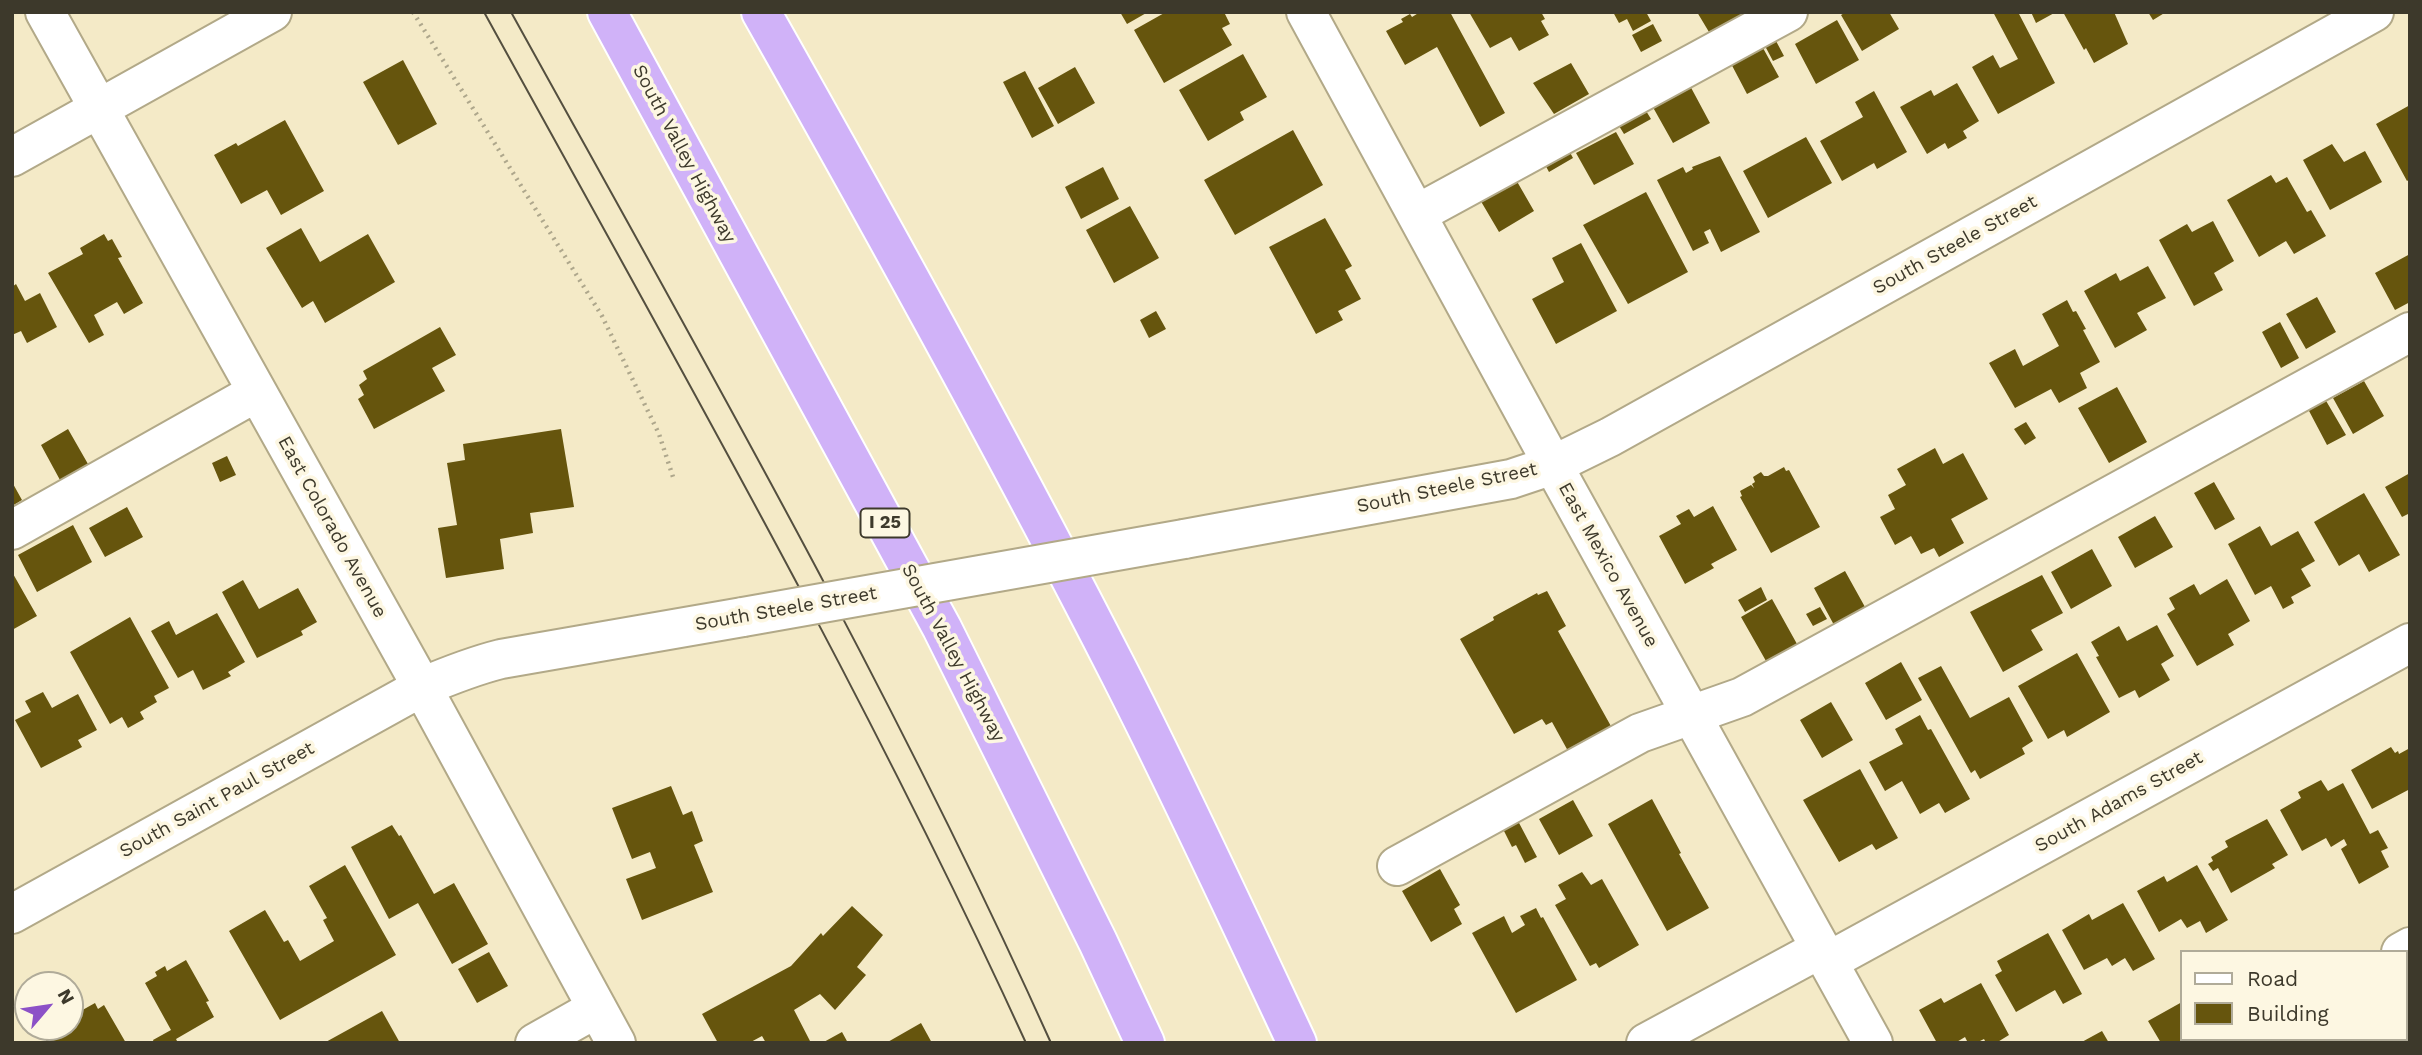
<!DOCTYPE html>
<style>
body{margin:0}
#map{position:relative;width:2422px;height:1055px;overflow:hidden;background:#f4eac7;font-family:"Work Sans",sans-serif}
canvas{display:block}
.frame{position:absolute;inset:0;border:14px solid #3d392b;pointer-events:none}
.legend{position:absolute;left:2180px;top:950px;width:228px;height:91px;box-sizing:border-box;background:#fdf7e2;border:2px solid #b0ab99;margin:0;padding:9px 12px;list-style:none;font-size:21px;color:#3d392b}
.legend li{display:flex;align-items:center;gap:14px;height:35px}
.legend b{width:35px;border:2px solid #b0ab99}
.north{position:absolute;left:14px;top:971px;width:70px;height:70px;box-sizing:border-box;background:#fdf7e2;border:2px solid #b0ab99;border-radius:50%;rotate:61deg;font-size:19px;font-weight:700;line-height:28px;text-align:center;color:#3d392b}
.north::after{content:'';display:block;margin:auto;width:24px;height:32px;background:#8c51c7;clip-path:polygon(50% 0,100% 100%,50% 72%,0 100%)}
</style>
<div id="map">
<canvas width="2422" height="1055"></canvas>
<div class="frame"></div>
<ul class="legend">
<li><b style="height:9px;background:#fff"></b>Road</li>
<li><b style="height:19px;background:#66550d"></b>Building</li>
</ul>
<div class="north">N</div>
</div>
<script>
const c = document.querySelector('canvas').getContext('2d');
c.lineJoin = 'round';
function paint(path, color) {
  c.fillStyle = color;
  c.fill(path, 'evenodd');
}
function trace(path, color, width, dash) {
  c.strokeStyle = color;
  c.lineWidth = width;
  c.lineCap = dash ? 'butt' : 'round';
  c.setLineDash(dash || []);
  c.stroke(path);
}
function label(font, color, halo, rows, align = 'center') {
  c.font = font + ' "Work Sans",sans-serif';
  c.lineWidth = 7;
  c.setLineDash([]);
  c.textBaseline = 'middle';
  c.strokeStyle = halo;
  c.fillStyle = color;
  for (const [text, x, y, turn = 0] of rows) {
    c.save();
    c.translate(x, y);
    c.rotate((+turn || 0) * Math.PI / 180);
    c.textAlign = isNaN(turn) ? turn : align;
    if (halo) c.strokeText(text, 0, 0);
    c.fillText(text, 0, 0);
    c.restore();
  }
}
paint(new Path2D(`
 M1120,12h28l-21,12z
 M1166,12h58l6,12 -8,4 10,17 -68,38 -30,-53z
 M1420,12h30l55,101 -25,14 -43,-80 -32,18 -19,-34 17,-9 -2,-3 9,-5 2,3z
 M1469,12h72l4,7 -4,2 8,14 -30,16 -8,-14 -21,11z
 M1613,12h33l5,9 -18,10 -6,-12 -8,4z
 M1697,12h44l4,7 -33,18z
 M1846,12h43l10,17 -37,22 -21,-36z
 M1993,12h25l37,71 -57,31 -26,-47 21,-12 7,13 18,-9z
 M2031,12h25l-20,11z
 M2063,12h51l14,32 -34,19 -8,-15 -2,2z
 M2148,12h18l-13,8z
 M1837,20l22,40 -43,24 -21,-40z
 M1653,24l9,17 -21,11 -9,-17z
 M1758,39l21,38 -32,17 -20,-38z
 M1776,41l8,15 -11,5 -8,-15z
 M1243,54l24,43 -27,15 4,8 -36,21 -29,-51z
 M403,60l34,64 -39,21 -35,-63z
 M1571,63l18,31 -35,20 -21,-31z
 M1075,67l20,36 -37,21 -20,-36z
 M1025,71l29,55 -22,12 -29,-56z
 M1688,82l22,41 -37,20 -23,-41z
 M1957,83l22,38 -16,10 4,7 -19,11 -3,-6 -18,11 -27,-47 31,-17 3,6z
 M1874,91l33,61 -30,17 -3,-6 -32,18 -22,-40 43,-24 -8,-15z
 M2410,105v74l-3,2 -31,-57z
 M1643,106l8,13 -27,15 -8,-13z
 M285,120l39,71 -43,24 -14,-25 -26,14 -27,-49 22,-12 2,3z
 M1293,130l30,55 -88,50 -31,-55z
 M1616,132l18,32 -40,21 -18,-32z
 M1806,137l26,46 -64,35 -25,-47z
 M2332,144l12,18 21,-11 17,31 -52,28 -27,-50z
 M1566,145l7,13 -24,14 -7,-13z
 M1720,156l40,76 -39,20 -11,-23 -6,3 5,11 -16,8 -36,-71 26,-13 3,6 7,-4 -1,-2z
 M1103,167l16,32 -38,20 -16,-32z
 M2271,175l5,8 11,-6 20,35 4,-2 15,26 -32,18 -8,-13 -27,16 -32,-57z
 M1515,178l19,33 -35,21 -20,-34z
 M1646,192l42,80 -60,32 -45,-79z
 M1130,206l29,52 -45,25 -28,-53z
 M1325,218l27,48 -7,4 16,29 -23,12 5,9 -27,14 -47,-87z
 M2213,221l21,40 -20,12 9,17 -29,16 -35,-66 28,-16 5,8z
 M301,228l19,34 48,-28 27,48 -70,41 -12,-22 -11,7 -36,-60z
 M104,234l4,7 4,-2 10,18 -4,1 25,45 -19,11 -7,-12 -23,13 10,20 -15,8 -41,-70 35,-19 -3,-6z
 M1581,243l36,68 -61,33 -24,-45 32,-17 -12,-24z
 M2410,254v48l-15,8 -20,-37z
 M2148,266l18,32 -29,15 10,17 -32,18 -31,-57 32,-18 4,8z
 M16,284l9,17 15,-8 17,34 -30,16 -6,-12 -9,4v-48z
 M2317,297l19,35 -30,17 -20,-35z
 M2067,300l6,12 3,-1 10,18 -3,1 17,32 -20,11 7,15 -28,15 -8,-14 -36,19 -26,-45 26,-14 8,17 36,-20 -17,-32z
 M1156,311l10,18 -17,9 -9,-18z
 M2280,322l19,36 -18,10 -19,-36z
 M440,327l16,28 -24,13 13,23 -71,38 -16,-30 6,-4 -5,-10 8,-6 -4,-8z
 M2364,381l20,35 -31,18 -20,-36z
 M2117,387l30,55 -38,21 -31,-55z
 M2325,399l21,36 -19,10 -19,-36z
 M2026,422l10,16 -11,7 -11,-16z
 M68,429l20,35 -28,16 -19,-35z
 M561,429l13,78 -44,6 3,20 -33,6 4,30 -58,9 -8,-50 19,-3 -10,-62 18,-3 -2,-16z
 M1935,448l8,16 20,-11 25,46 -37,20 13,24 -25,14 -5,-9 -13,6 -10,-18 -16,9 -15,-28 15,-8 -7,-14 18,-10 -9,-16z
 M227,456l9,19 -16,7 -8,-19z
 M1784,467l2,4 3,-1 31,57 -49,26 -31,-56 2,-1 -2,-5 11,-6 3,3 -2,-4 3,-2 -2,-5 8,-5 3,4h4z
 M2410,473v40l-8,4 -17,-30z
 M12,482l10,18 -10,6z
 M2214,482l21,37 -20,11 -21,-37z
 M2364,493l36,62 -31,17 -10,-18 -20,12 -25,-44z
 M1713,506l24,44 -26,14 3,4 -29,16 -26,-48 22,-12 -5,-8 13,-7 5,8z
 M127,507l16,30 -38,20 -16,-29z
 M2155,516l18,31 -38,21 -17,-31z
 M73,525l19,37 -55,30 -19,-37z
 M2260,526l11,20 27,-15 17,30 -14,8 10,17 -20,11 3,6 -11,6 -12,-23 -16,9 -27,-51z
 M2092,549l20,37 -41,23 -20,-37z
 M1845,571l20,36 -31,18 -20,-37z
 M12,572l25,44 -25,14z
 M2042,575l21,38 -32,17 12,20 -40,22 -33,-60z
 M2227,579l23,42 -22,13 6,11 -37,21 -30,-52 8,-5 -6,-11 25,-14 6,11z
 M243,580l16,29 39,-21 19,34 -16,9 2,4 -46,23 -35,-66z
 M1761,587l6,13 -22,12 -7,-12z
 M1547,591l19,35 -8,5 54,97 -44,23 -16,-29 -6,3 -4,-6 -28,15 -54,-95 34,-19 -1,-3 44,-24 1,2z
 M1772,599l25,45 -31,17 -25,-44z
 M1820,607l7,12 -14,7 -7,-12z
 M217,613l28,49 -17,10 3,4 -28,14 -10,-20 -15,8 -27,-47 18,-10 7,14z
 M130,617l39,71 -15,8 3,6 -17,10 4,7 -16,9 -6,-11 -12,7 -40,-72z
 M2157,625l17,31 -13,8 9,16 -31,18 -4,-8 -16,8 -23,-41 3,-1 -8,-14 28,-16 8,15z
 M2077,653l33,59 -43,25 -3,-7 -16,9 -30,-53z
 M1901,662l21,38 -36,20 -21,-37z
 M1941,666l29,52 39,-21 24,44 -11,7 3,6 -45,25 -5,-9 -4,3 -53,-95z
 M43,692l9,16 26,-14 19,36 -19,10 4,7 -41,21 -26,-48 16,-8 -6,-11z
 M1831,702l22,38 -31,18 -22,-38z
 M1920,715l8,15 3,-1 39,70 -25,14 -6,-10 -19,11 -18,-33 -17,10 -16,-29 34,-18 -8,-15z
 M2391,747l4,6 3,-2 1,3 11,-6v41l-38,20 -21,-39z
 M1860,769l38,69 -22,12 -4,-6 -33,18 -36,-62z
 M2321,780l7,11 15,-8 27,51 8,-4 10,18 -7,3 8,16 -30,17 -18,-35 6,-4 -3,-6 -13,8 -5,-9 -24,13 -22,-41 21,-12 -3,-6z
 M671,786l12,29 9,-4 11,30 -9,4 19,47 -71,28 -16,-41 30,-11 -6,-16 -18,7 -20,-51z
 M1652,799l29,54 -2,1 30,54 -42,23 -59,-107z
 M1573,800l20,36 -34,19 -20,-36z
 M2267,819l21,36 -16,9 3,4 -44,25 -13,-25 -5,3 -5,-7 5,-3 -2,-4 17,-10 -3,-6z
 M1518,821l19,36 -12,6 -9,-18 -4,2 -9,-18z
 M392,825l7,11 2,-1 33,59 20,-11 34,61 -36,20 -34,-61 -29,16 -38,-72z
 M345,865l51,90 -116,65 -51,-89 36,-21 19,32 4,-2 12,21 34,-20 -11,-21 4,-2 -18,-32z
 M2197,865l31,55 -22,13 -6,-12 -13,7 -6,-9 -22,13 -22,-41 27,-15 3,6z
 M1440,869l20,36 -6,4 8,15 -31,18 -29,-51z
 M1582,872l9,13 11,-6 37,66 -40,23 -3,-5 -6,3 -35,-61 11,-6 -8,-14z
 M2123,903l32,56 -22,12 -8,-13 -13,8 -5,-8 -23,12 -22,-40 27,-16 3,6z
 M852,906l31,29 -26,32 9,8 -31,35 -15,-16 -26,16 16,31 -44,2 -4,-7 -13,7h-31l-16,-29 89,-48 30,-33 2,3z
 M1536,908l5,10 2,-1 34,63 -61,33 -44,-80 32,-17 8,17 13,-8 -5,-9z
 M2048,933l34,61 -19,10 -8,-14 -39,22 -21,-37 7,-4 -5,-10z
 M489,952l19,34 -31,17 -19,-34z
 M186,960l23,41 -3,1 8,15 -38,22 2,4h-24l-1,-3 18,-10 -26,-47 12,-7 -2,-4 10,-6 2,5z
 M1981,983l28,52 -13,8h-10l-2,-4 -8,4h-8l-3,-6 -10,6h-18l-18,-33 22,-12 3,5z
 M2182,1002v37h23l-6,4h-38l-13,-22z
 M95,1003l3,6 6,-4 22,38h-79l-1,-3 15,-9 1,-4h8v-10z
 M382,1011l18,32h-76z
 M921,1023l11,20h-46z
 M2102,1031l7,12h-29z
 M842,1032l6,11h-26z
 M2275,1039h24l2,4h-32z`), '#66550d');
const minor = new Path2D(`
 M45,12l377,675 194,356
 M1306,12l247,453 320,578
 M12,157l260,-145
 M1417,214l371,-202
 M12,530l245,-138
 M1184,539l327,-60 42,-14 57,-28 764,-425
 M1397,866l243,-133 102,-36 668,-365
 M12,914l410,-227c26,-11 51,-21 79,-28l242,-42
 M2401,952l9,-5
 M1829,961l581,-318
 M535,1043l62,-35
 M1646,1043l174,-94
 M2240,1043l6,-4`);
const highway = new Path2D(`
 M607,12l335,616 156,314 47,101
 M761,12c124,219 245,439 359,662 62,122 119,245 177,369`);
trace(minor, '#b2a988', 42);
trace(highway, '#fff', 42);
trace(new Path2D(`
 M413,12l189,304 57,118 15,46`), '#aea78c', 4.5, [2, 5]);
trace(minor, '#fff', 38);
trace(highway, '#d0b2f8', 38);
trace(new Path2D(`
 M484,12c187,340 380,677 542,1031
 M511,12c188,340 381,677 540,1031`), '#544f3f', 2);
const minorBridge = new Path2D(`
 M743,617l441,-78`);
trace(minorBridge, '#b2a988', 42, []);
trace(minorBridge, '#fff', 38);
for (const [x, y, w] of [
 [885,523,49]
]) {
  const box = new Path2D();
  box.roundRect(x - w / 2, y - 14.5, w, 29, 5);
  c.fillStyle = '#fdf7e2';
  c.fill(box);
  trace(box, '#3d392b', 2);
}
label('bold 18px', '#3d392b', null, [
 ["I 25",885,523]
]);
label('19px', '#3d392b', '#fdf7e2', [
 ["South Valley Highway",684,154,62],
 ["South Steele Street",1955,245,-29],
 ["South Steele Street",1447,488,-12],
 ["East Colorado Avenue",332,527,61],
 ["East Mexico Avenue",1608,565,61],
 ["South Steele Street",786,609,-10],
 ["South Valley Highway",953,653,62],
 ["South Saint Paul Street",217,800,-29],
 ["South Adams Street",2119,802,-29]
]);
</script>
